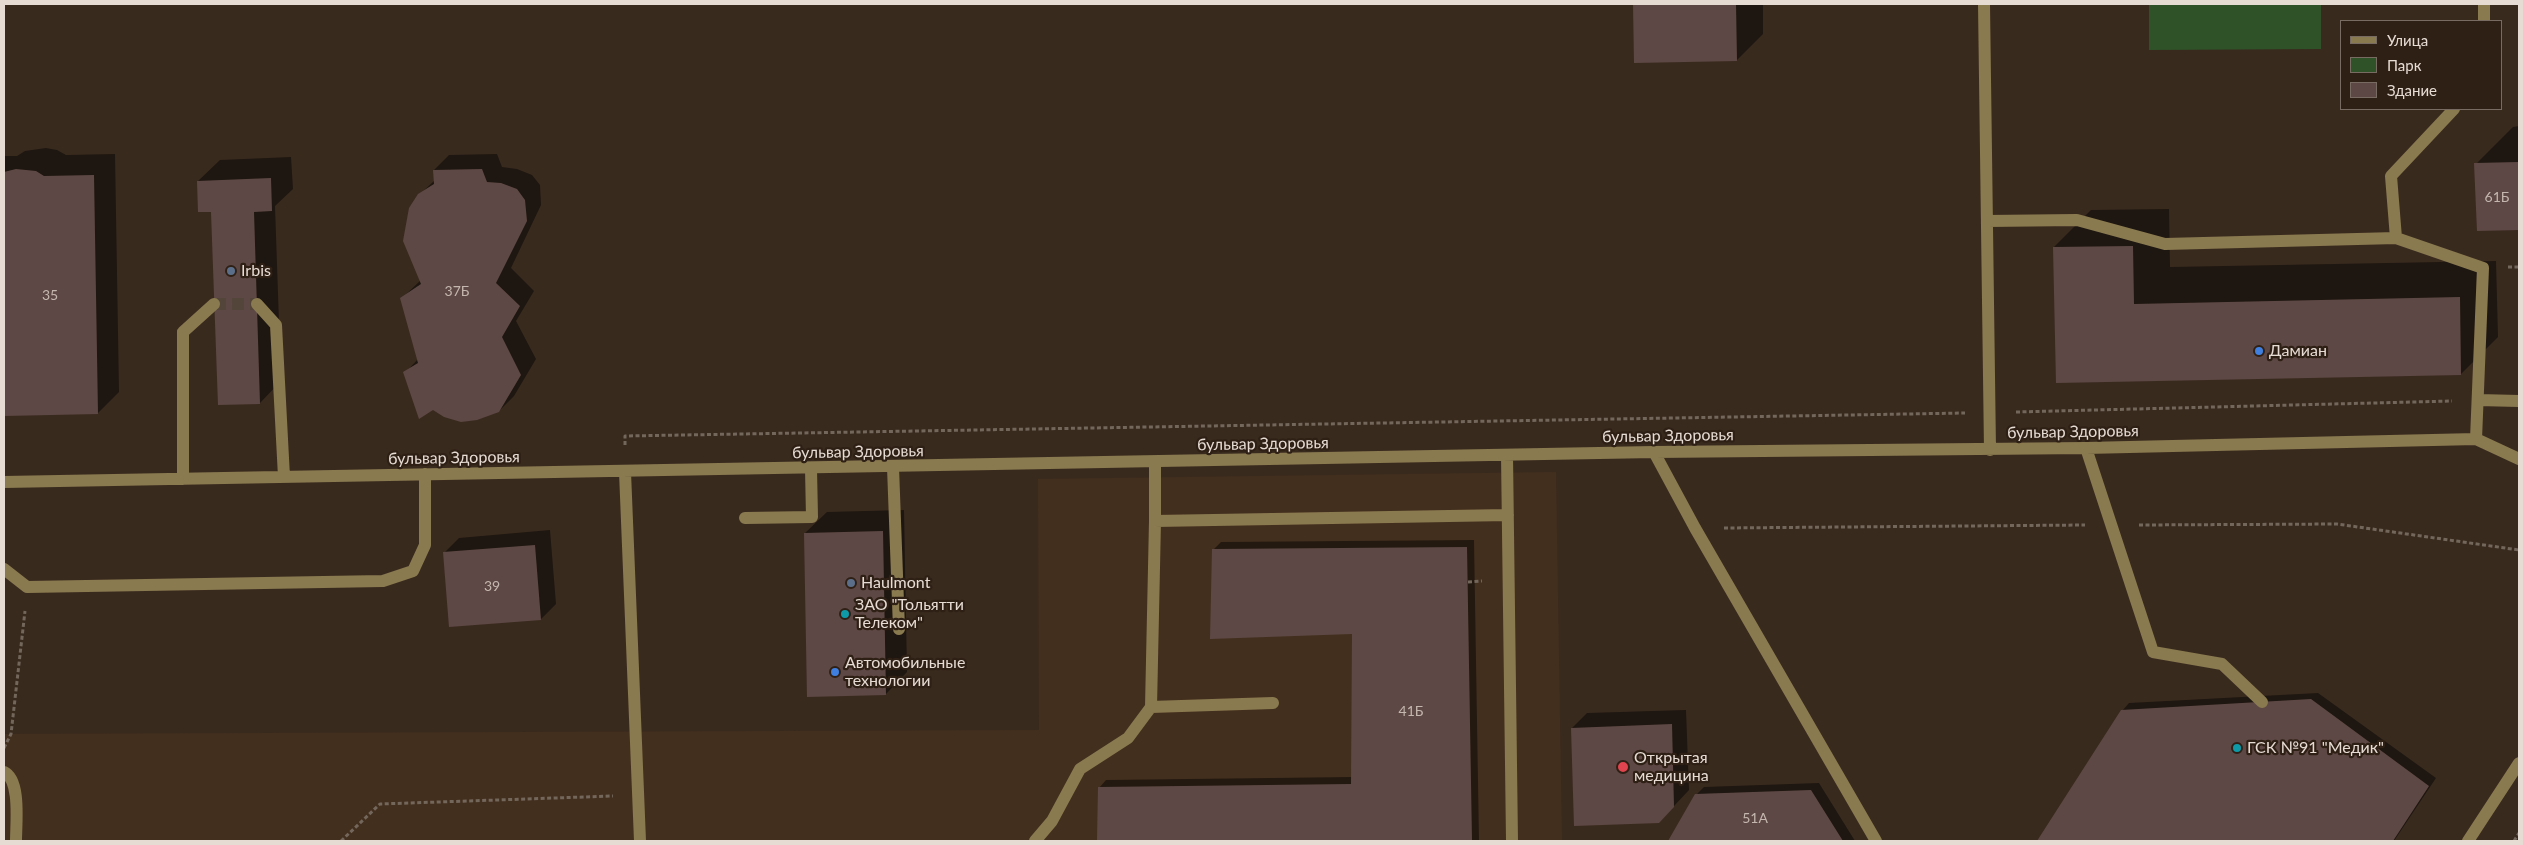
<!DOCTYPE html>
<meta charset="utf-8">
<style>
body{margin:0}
#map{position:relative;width:2523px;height:845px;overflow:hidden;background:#392a1e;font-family:Lato,sans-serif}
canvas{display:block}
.frame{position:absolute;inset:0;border:5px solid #e6dcd4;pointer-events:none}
.legend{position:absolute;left:2340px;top:20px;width:162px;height:90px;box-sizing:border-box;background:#2f2015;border:1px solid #786b61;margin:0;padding:6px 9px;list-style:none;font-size:15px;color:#e6dcd4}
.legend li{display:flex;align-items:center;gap:10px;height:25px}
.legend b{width:25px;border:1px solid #786b61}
</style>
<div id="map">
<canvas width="2523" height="845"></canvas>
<div class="frame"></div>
<ul class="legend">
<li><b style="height:6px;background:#8a7a50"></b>Улица</li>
<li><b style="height:14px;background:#2f5229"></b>Парк</li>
<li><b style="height:14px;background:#5e4845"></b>Здание</li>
</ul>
</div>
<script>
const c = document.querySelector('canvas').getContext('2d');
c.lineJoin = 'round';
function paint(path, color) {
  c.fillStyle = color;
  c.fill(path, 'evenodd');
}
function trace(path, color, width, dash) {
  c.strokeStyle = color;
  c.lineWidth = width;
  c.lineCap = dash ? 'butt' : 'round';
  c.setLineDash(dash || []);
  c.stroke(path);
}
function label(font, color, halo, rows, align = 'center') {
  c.font = font + ' Lato,sans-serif';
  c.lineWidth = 4.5;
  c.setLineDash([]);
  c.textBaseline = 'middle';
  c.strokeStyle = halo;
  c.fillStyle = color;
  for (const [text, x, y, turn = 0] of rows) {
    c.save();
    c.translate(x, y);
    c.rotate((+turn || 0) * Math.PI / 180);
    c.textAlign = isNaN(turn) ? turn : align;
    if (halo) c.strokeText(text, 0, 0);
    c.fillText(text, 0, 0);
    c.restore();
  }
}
paint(new Path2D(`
 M1556,472l6,369h-1558v-107l1035,-4 -1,-251z`), '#432f1e');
paint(new Path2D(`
 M2149,4h172v45l-172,1z`), '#2f5229');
paint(new Path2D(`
 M1634,4h129v30l-26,26 -102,2z
 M2519,126v103l-41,1 -2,-66 37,-37z
 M46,148l11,2 9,5 49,-1 4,238 -21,21 -94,2v-259h13l8,-5z
 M497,154l5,13 15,2 15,6 8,10 1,20 -30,63 23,23 -18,30 20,38 -22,37 -15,15 -94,-38 13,-14 -16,-61 19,-18 -2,-85 16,-15 -1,-10 15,-15z
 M291,157l2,32 -18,17 6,175 -21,22 -48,-192 -14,-30 22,-21z
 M2169,209l1,58 326,-6 2,76 -37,37 -404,8 -3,-135 37,-37z
 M904,510l3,162 -21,22 -81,-161 22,-21z
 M550,530l6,74 -15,15 -97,-66 15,-15z
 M1474,540l5,301h-381l1,-53 7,-8 246,-3 2,-144 -140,-84 7,-7z
 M2318,693l118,85 -42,63h-355l83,-130 7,-8z
 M1686,710l3,80 -30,32 -87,-94 15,-15z
 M1819,783l36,58h-185l26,-46 8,-8z`), '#0007');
paint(new Path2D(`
 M1633,4h103l1,57 -103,2z
 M2519,162v68l-42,1 -3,-68z
 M16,169l20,2 8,5 50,-1 4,239 -94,2v-244z
 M482,169l5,13 14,1 16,6 8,11 2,21 -31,62 24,23 -18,31 19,38 -22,37 -22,8 -16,2 -17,-5 -11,-7 -14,9 -16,-47 15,-9 -18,-65 21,-14 -18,-43 6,-33 9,-14 16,-10 -1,-14z
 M271,178l1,33 -18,1 6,192 -42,1 -7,-193h-13l-1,-31z
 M2133,246l1,58 326,-7 1,78 -405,8 -3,-136z
 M883,531l3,164 -79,2 -3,-164z
 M535,545l6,75 -92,7 -6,-75z
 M1467,547l5,294h-375l1,-54 253,-3 1,-150 -142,5 2,-90z
 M2311,699l118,87 -36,55h-356l84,-131z
 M1672,724l2,83 -15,16 -85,3 -3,-98z
 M1811,790l32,51h-175l27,-47z`), '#5e4845');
trace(new Path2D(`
 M214,304h43`), '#534539', 12, [12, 6]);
trace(new Path2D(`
 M2508,267h11
 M2016,412l436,-11
 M625,445v-9l1340,-23
 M2139,525l198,-1 182,26
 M1724,528l361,-3
 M1468,582l14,-1
 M4,748l7,-14 14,-123
 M341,841l39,-37 233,-8
 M2514,841l5,-8`), '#73665b', 3, [4, 2.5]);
trace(new Path2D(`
 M1984,4l6,446
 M2484,4v17
 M1987,221l90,-1 88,24 231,-6 87,30 -7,171
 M2396,238l-5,-62 63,-67
 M257,304l19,21 8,152
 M2478,400l41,1
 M2086,448l67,204 69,12 40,38
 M1654,452l41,76 181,313
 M1507,455l5,386
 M893,467l6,162
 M625,472l15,369
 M183,479v-147l31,-28
 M4,482l1650,-30 432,-4 390,-9 43,20
 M745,518l67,-1 -1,-48
 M1155,521v-59
 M4,569l23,18 356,-6 30,-10 12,-26v-71
 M1151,707l122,-4
 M4,772c17,8 12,51 12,69
 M1035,841l17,-20 28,-52 48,-31 23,-31 4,-186 353,-6
 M2468,841l51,-78`), '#8a7a50', 12);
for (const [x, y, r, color] of [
 [231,271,5,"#5c6f8a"],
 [2259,351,5,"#3f7fe0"],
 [851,583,5,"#5c6f8a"],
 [845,614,5,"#0f9aa8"],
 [835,672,5,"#3f7fe0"],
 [2237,748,5,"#0f9aa8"],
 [1623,767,6,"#e0444e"]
]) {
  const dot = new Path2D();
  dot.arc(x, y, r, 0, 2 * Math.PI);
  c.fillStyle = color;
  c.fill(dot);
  trace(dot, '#2f2015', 2);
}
label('14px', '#c4b7b0', null, [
 ["61Б",2497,197],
 ["37Б",457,291],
 ["35",50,295],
 ["39",492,586],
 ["41Б",1411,711],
 ["51А",1755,818]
]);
label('16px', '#e6dcd4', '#2f2015', [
 ["Irbis",241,271],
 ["Дамиан",2269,351],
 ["Haulmont",861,583],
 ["ЗАО \"Тольятти",855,605],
 ["Телеком\"",855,623],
 ["Автомобильные",845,663],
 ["технологии",845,681],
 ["ГСК №91 \"Медик\"",2247,748],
 ["Открытая",1634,758],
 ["медицина",1634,776]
], 'left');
label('16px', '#e6dcd4', '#2f2015', [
 ["бульвар Здоровья",2073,432,-1],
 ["бульвар Здоровья",1668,436,-1],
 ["бульвар Здоровья",1263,444,-1],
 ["бульвар Здоровья",858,452,-1],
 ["бульвар Здоровья",454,458,-1]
]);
</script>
